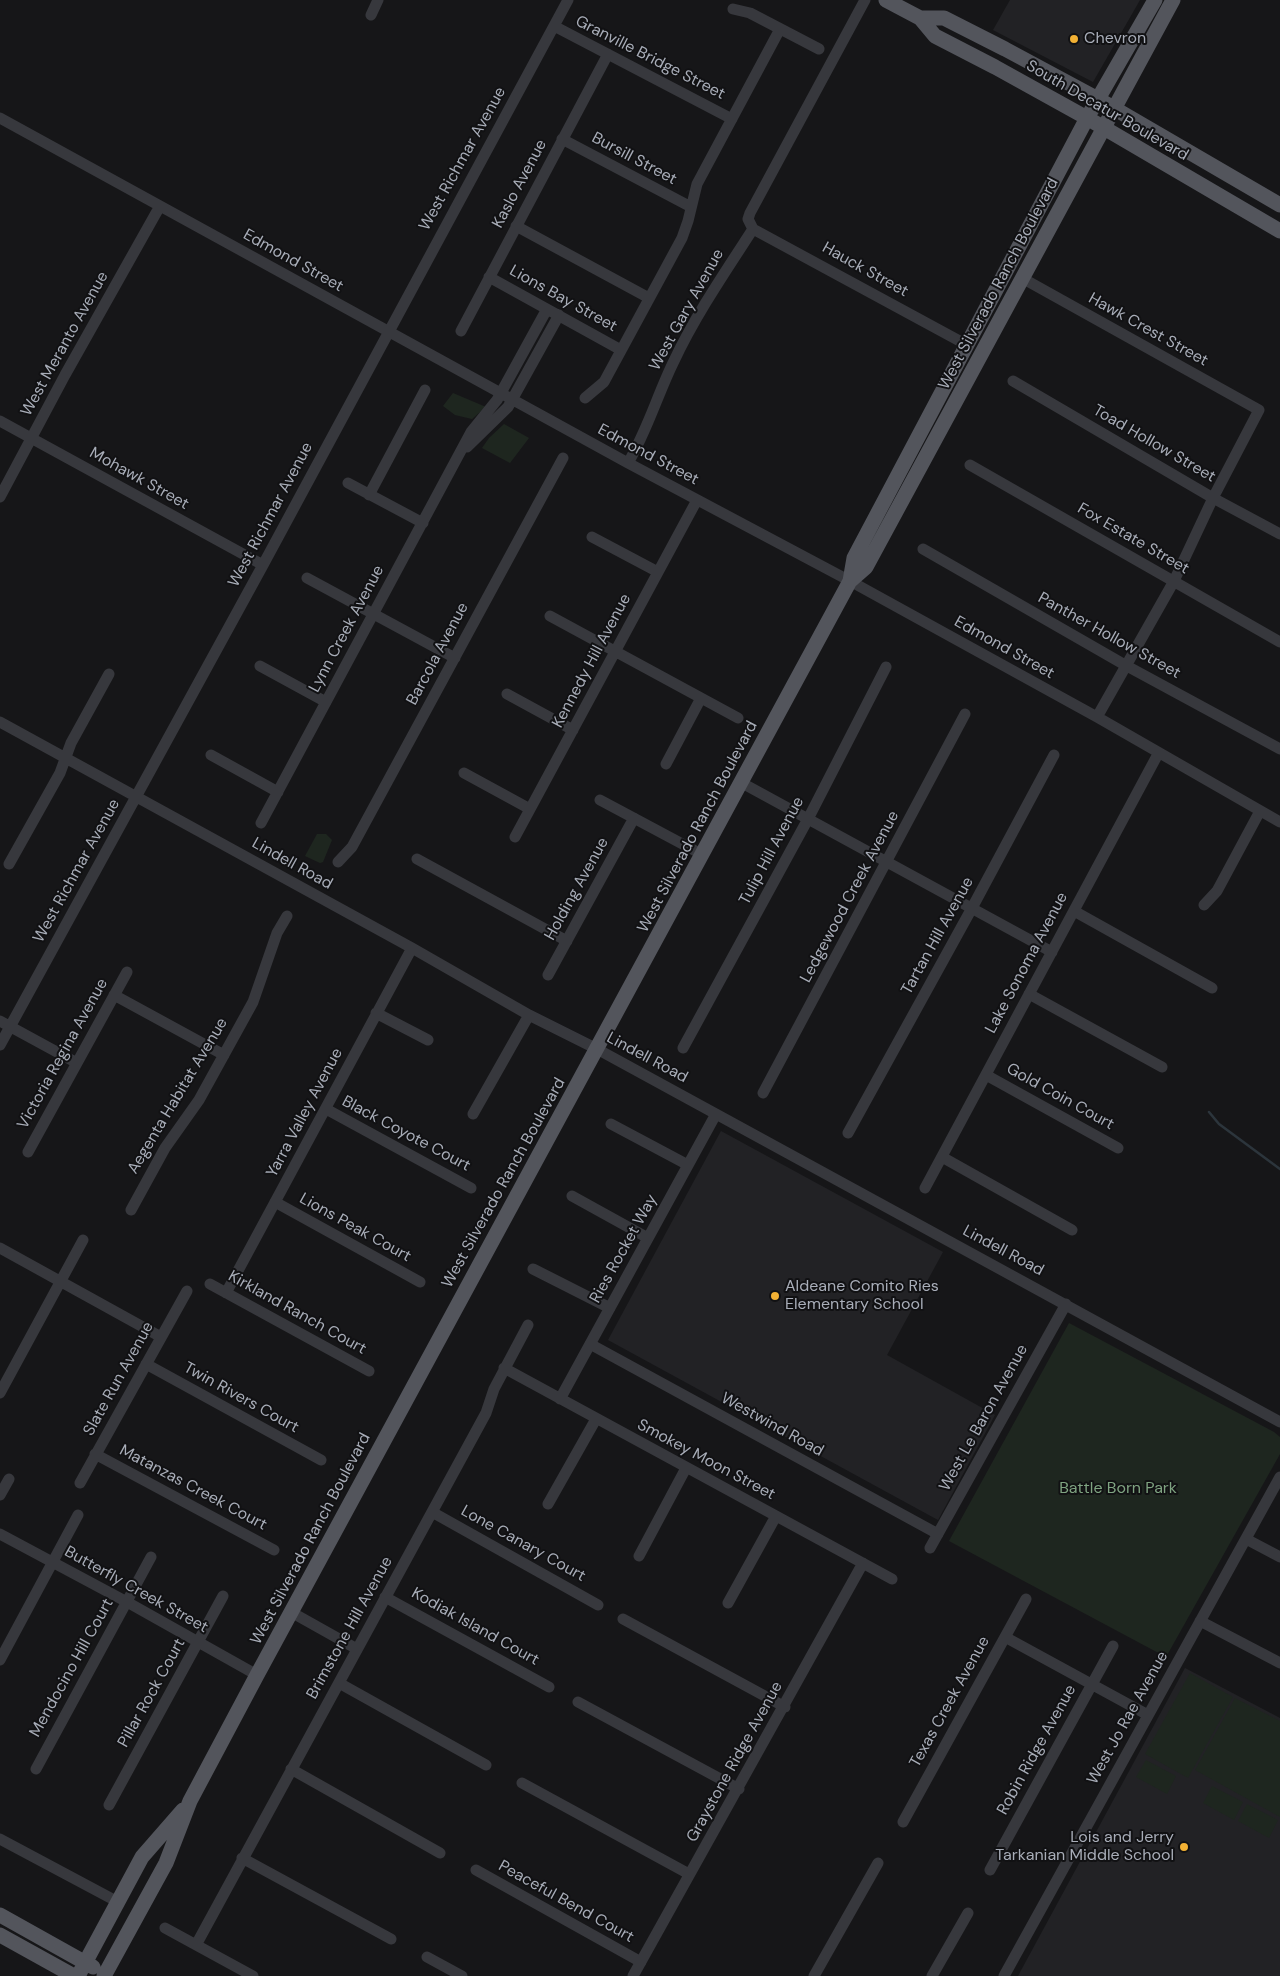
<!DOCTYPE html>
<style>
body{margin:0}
canvas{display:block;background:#161618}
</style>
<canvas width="1280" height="1976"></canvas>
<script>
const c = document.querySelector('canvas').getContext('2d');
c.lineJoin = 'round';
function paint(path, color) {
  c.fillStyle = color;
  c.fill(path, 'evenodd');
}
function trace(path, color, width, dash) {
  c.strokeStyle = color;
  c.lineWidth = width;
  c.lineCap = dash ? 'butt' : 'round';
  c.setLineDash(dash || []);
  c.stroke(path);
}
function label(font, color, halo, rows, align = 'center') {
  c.font = font + ' "DM Sans",sans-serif';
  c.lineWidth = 4;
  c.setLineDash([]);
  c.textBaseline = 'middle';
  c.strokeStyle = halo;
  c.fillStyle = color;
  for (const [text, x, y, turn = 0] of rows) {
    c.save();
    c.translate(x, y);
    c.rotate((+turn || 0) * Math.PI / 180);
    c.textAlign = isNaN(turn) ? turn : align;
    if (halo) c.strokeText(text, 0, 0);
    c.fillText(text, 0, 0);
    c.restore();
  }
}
paint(new Path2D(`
 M1010,0h130l-47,82 -100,-52z
 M721,1131l222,121 -56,103 108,60 -57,105 -330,-180z
 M1185,1668l95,50v258h-262z`), '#222225');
paint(new Path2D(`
 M453,393l33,14 -14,12 -17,-4 -12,-9z
 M504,424l25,14 -19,25 -28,-15 7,-10z
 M317,834h9l6,6 -9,22 -3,1 -15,-7z
 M1069,1323l205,109 6,5v17l-114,203 -217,-116z
 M1190,1673l43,24 -45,81 -43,-24z
 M1235,1698l45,23v96l-85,-47z
 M1146,1760l30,16 -9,18 -31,-17z
 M1212,1786l31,16 -9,18 -31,-17z
 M1247,1804l31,16 -9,18 -31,-17z`), '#1e261f');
trace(new Path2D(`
 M1209,1112l10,12 61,45`), '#2c353c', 2.5);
trace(new Path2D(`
 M865,0l-115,213 -2,6 5,10 214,116
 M733,9l17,4 69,36
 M371,15l7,-15
 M554,26l178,93
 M0,118l628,345 222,118 247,136 183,105
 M562,139l129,68
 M516,226l133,72
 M489,277l132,73
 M1022,278l237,132 -46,88 -39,83 -77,136
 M461,331l147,-277
 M1013,381l200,117 67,36
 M585,398l19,-16 78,-144 6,-17 9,-37 83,-155
 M0,421l263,144
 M467,447l41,-40 51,-92
 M628,463c19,-32 29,-67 45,-100 22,-47 52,-91 80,-134
 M970,465l310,177
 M348,483l75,40
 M369,495l56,-105
 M0,497l65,-122 95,-169
 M592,537l66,35
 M923,549l202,116 155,84
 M307,578l148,80
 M550,616l188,102
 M260,666l66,36
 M507,694l66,36
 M0,722l412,226 117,67 68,34 683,373
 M211,755l67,37
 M666,764l35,-66
 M464,773l66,36
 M742,783l310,169
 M600,800l103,55
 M261,823l210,-391 26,-32 50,-91
 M515,837l182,-337
 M417,859l150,82
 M338,862l14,-15 211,-389
 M9,864l51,-91 11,-30 38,-69
 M1204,905l13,-14 43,-80
 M1074,911l138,77
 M548,975l86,-157
 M1029,994l133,73
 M114,995l110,60
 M376,1013l52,27
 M0,1021l77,42
 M0,1045l263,-480 305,-565
 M683,1048l125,-229 78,-152
 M986,1075l132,73
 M763,1093l202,-379
 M326,1109l145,79
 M473,1114l56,-99
 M611,1124l77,41
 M848,1133l124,-225 82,-153
 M28,1152l99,-180
 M942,1157l130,73
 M925,1188l233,-434
 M572,1196l76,42
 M275,1202l145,80
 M131,1210l34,-62 34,-48 54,-98 24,-69 10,-17
 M0,1248l161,89
 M533,1269l77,39
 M210,1284l159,87
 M226,1293l186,-345
 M590,1344l348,190
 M146,1364l175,96
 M504,1368l388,211
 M0,1393l83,-153
 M560,1399l156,-285
 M95,1454l179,96
 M80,1483l107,-192
 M0,1495l9,-16
 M548,1504l48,-85
 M432,1512l166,93
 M0,1534l127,68 130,73
 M1246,1539l34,18
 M930,1548l136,-244
 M639,1556l47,-88
 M385,1597l164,90
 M728,1603l48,-87
 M291,1612l66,37
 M623,1619l162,88
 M1200,1621l80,42
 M1005,1637l143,78
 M0,1660l78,-145
 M339,1683l147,82
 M578,1702l161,87
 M36,1769l115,-212
 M291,1769l149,84
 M522,1783l167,91
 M109,1805l114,-209
 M903,1822l123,-223
 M0,1839l118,63
 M242,1858l149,81
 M476,1870l165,92
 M990,1870l123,-224
 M165,1928l88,48
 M196,1945l290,-532 8,-24 34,-64
 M427,1957l35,19
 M633,1976l230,-413
 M814,1976l64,-113
 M932,1976l36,-63
 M1004,1976l276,-499`), '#37383d', 11);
trace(new Path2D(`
 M886,0l34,18 15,18 60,31 92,51 193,113
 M920,18h24l61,31 93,50 182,106
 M850,581l16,-14 307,-567
 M0,1915l93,52
 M0,1935l74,41
 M78,1976l64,-119 41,-47
 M104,1976l62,-113 24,-62 67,-126 593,-1094 4,-23 233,-440 68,-118`), '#53555c', 15);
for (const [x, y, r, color] of [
 [1074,39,5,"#f2b134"],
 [775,1296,5,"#f2b134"],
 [1184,1847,5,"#f2b134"]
]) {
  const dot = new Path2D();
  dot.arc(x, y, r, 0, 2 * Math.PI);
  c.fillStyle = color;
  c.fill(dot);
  trace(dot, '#111113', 2);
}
label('16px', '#a8adb8', '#111113', [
 ["Chevron",1084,39],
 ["Aldeane Comito Ries",785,1287],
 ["Elementary School",785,1305],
 ["Lois and Jerry",1174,1838,"right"],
 ["Tarkanian Middle School",1174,1856,"right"]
], 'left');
label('16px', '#a8adb8', '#111113', [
 ["Granville Bridge Street",650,58,27],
 ["South Decatur Boulevard",1107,111,30],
 ["West Richmar Avenue",463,159,-61],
 ["Bursill Street",634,159,28],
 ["Kaslo Avenue",520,184,-62],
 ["Edmond Street",293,261,29],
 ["Hauck Street",865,270,29],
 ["West Silverado Ranch Boulevard",999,284,-62],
 ["Lions Bay Street",563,299,29],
 ["West Gary Avenue",687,310,-61],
 ["Hawk Crest Street",1148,330,29],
 ["West Meranto Avenue",65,344,-61],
 ["Toad Hollow Street",1154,444,30],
 ["Edmond Street",648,455,28],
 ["Mohawk Street",139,479,29],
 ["West Richmar Avenue",271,515,-62],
 ["Fox Estate Street",1133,539,30],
 ["Lynn Creek Avenue",347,629,-62],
 ["Panther Hollow Street",1109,636,29],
 ["Edmond Street",1004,648,29],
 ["Barcola Avenue",438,654,-62],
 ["Kennedy Hill Avenue",592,661,-62],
 ["West Silverado Ranch Boulevard",698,827,-62],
 ["Tulip Hill Avenue",772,851,-62],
 ["Lindell Road",292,864,29],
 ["West Richmar Avenue",77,871,-61],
 ["Holding Avenue",577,889,-61],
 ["Ledgewood Creek Avenue",850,897,-62],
 ["Tartan Hill Avenue",938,936,-61],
 ["Lake Sonoma Avenue",1027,963,-62],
 ["Victoria Regina Avenue",63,1054,-61],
 ["Lindell Road",647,1058,28],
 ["Aegenta Habitat Avenue",178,1096,-59],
 ["Gold Coin Court",1060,1097,29],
 ["Yarra Valley Avenue",305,1113,-62],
 ["Black Coyote Court",406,1134,28],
 ["West Silverado Ranch Boulevard",504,1183,-61],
 ["Lions Peak Court",355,1228,29],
 ["Ries Rocket Way",624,1249,-61],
 ["Lindell Road",1003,1251,28],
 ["Kirkland Ranch Court",297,1313,29],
 ["Slate Run Avenue",119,1379,-61],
 ["Twin Rivers Court",241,1398,29],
 ["West Le Baron Avenue",984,1418,-61],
 ["Westwind Road",772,1425,29],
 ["Smokey Moon Street",706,1460,28],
 ["Matanzas Creek Court",193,1488,28],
 ["West Silverado Ranch Boulevard",311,1539,-62],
 ["Lone Canary Court",523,1544,29],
 ["Butterfly Creek Street",136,1590,29],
 ["Kodiak Island Court",475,1627,29],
 ["Brimstone Hill Avenue",350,1628,-61],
 ["Mendocino Hill Court",72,1668,-61],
 ["Pillar Rock Court",152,1693,-61],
 ["Texas Creek Avenue",950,1702,-61],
 ["West Jo Rae Avenue",1128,1718,-61],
 ["Robin Ridge Avenue",1037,1750,-61],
 ["Graystone Ridge Avenue",735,1762,-61],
 ["Peaceful Bend Court",566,1902,29]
]);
label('16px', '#7fa381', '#111113', [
 ["Battle Born Park",1118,1489]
]);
</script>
